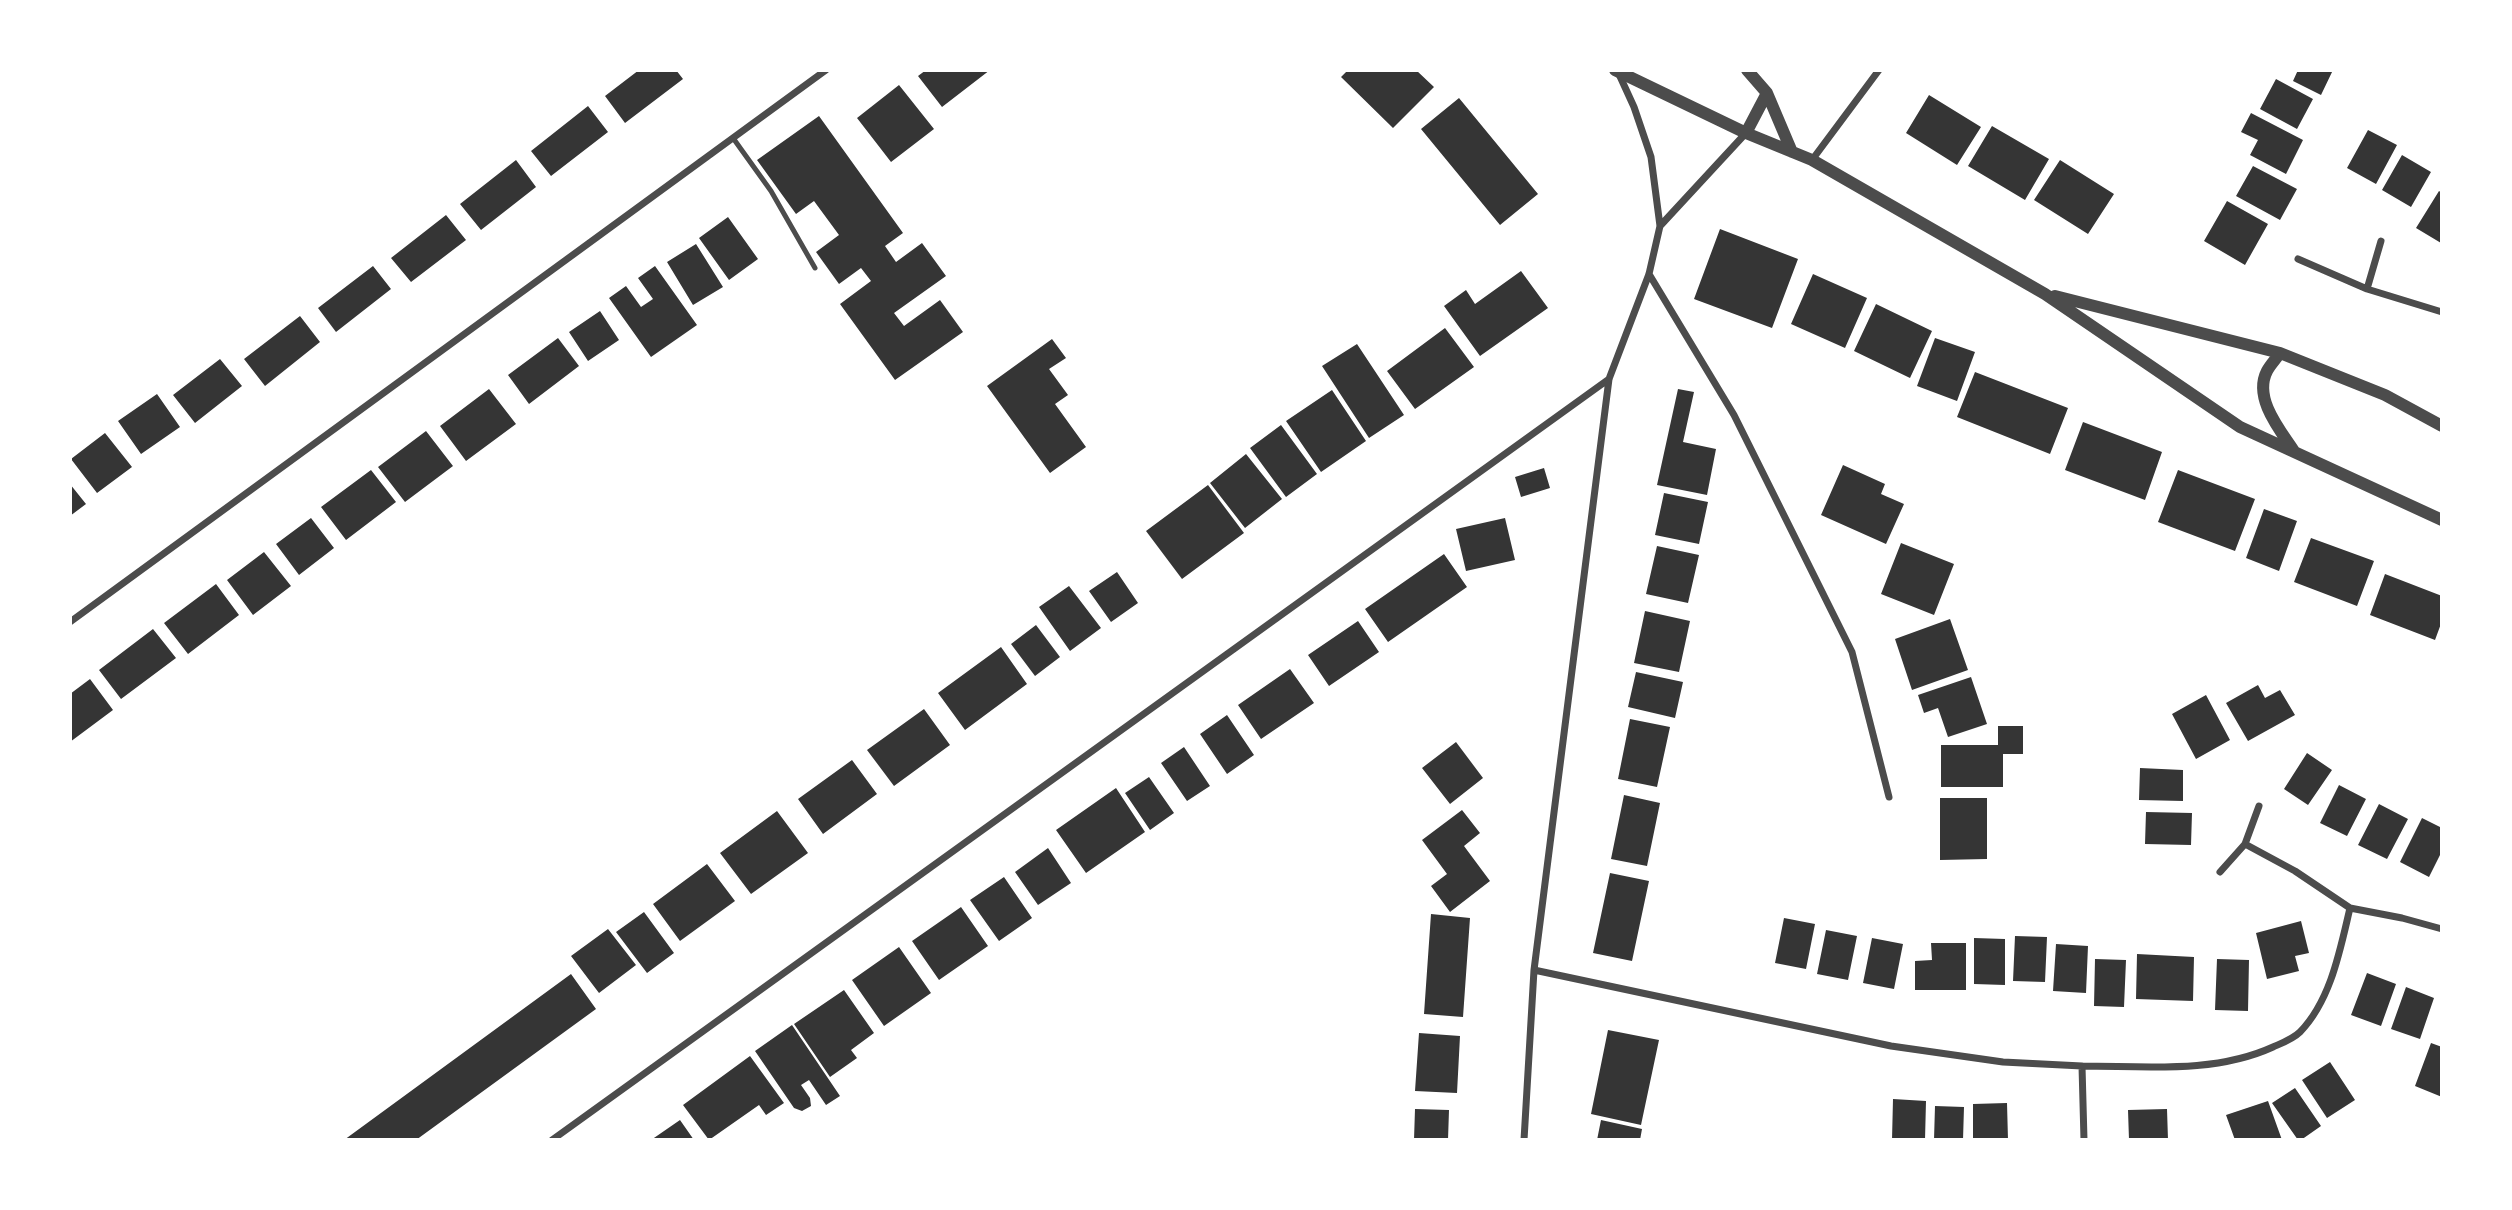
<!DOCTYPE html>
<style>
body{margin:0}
#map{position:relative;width:2512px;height:1210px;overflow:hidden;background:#fff;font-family:Roboto,sans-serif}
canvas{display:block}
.frame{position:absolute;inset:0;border:72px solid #fff;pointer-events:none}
</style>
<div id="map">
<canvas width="2512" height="1210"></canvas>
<div class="frame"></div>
</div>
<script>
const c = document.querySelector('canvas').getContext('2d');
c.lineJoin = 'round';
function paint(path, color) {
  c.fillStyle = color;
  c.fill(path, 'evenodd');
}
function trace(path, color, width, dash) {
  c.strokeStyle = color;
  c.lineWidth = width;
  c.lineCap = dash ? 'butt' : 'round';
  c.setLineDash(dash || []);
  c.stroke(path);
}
paint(new Path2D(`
 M639,70h37l7,9 -58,44 -20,-27z
 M926,70h64l-48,37 -24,-31z
 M1348,70h68l18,17 -41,41 -52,-51z
 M2298,70h35l-12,25 -28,-14z
 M2276,79l37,20 -16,30 -37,-20z
 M899,85l35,44 -43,33 -34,-44z
 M1929,95l52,32 -24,38 -51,-32z
 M1459,98l79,96 -38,31 -79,-96z
 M588,106l20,26 -57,44 -20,-25z
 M2251,113l52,27 -17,34 -36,-19 8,-15 -17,-8z
 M819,116l84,117 -18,13 11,16 26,-19 24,33 -52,37 10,13 36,-26 23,32 -68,48 -55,-76 31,-23 -10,-13 -22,16 -23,-32 23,-17 -25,-34 -18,13 -39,-54z
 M1992,126l57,33 -24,41 -57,-34z
 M2368,130l29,15 -21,39 -29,-16z
 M2402,155l29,17 -20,35 -29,-17z
 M516,160l20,27 -55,43 -21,-26z
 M2060,160l54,34 -26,40 -54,-34z
 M2253,166l44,23 -17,31 -44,-24z
 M2439,191l3,2 -1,50 -25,-15z
 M2227,201l41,23 -23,41 -41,-24z
 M446,215l20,25 -55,42 -20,-24z
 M728,217l30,42 -29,21 -30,-42z
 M1720,229l78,30 -26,69 -78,-29z
 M696,244l27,43 -30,18 -26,-43z
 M373,266l18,23 -55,43 -18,-24z
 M655,266l42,59 -46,32 -42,-59 17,-12 15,21 12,-8 -15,-21z
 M1521,271l27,37 -68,48 -36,-50 22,-16 9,14z
 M1813,274l54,24 -22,50 -54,-24z
 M1876,304l56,27 -22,47 -56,-27z
 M600,311l19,29 -31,21 -19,-29z
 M300,316l20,26 -55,44 -21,-27z
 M1445,328l29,39 -59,42 -28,-38z
 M558,338l21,28 -50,38 -21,-29z
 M1935,338l40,14 -18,49 -40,-15z
 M1052,339l14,19 -17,11 19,26 -13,9 31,43 -36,26 -63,-87z
 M1357,344l47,71 -35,23 -47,-72z
 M220,359l22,27 -47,37 -22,-28z
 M1975,372l93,36 -18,46 -93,-37z
 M489,389l27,35 -50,37 -26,-35z
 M1678,389l16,3 -11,50 33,7 -9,46 -50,-10z
 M1332,390l34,51 -45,31 -35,-51z
 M157,394l23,33 -39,27 -23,-33z
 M2083,422l79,30 -17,48 -80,-30z
 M1281,425l36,49 -31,23 -36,-49z
 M426,431l27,35 -48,36 -27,-35z
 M105,433l27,34 -35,26 -26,-34z
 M1246,454l36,45 -37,29 -35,-45z
 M1843,465l42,19 -4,10 23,10 -18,40 -65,-29z
 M1544,468l6,20 -29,9 -6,-20z
 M371,470l25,32 -50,38 -25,-33z
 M2178,470l77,29 -20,52 -77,-29z
 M70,484l16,20 -16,12z
 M1208,485l36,48 -62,46 -36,-48z
 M1664,493l44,9 -9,42 -44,-9z
 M2264,509l33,12 -18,50 -33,-13z
 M311,518l23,30 -35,27 -23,-31z
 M1505,518l10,42 -49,11 -10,-42z
 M2311,538l63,23 -17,45 -63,-24z
 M1901,543l53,21 -20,51 -53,-21z
 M1657,546l42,9 -11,48 -42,-9z
 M264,552l27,34 -38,29 -26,-35z
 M1444,554l23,33 -79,55 -23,-33z
 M1117,572l21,31 -27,19 -22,-31z
 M2385,574l57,22v25l-7,19 -65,-25z
 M216,584l23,31 -51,39 -24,-31z
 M1069,586l32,42 -31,23 -31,-44z
 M1645,611l45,10 -11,51 -45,-9z
 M1950,619l18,51 -56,20 -17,-51z
 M1358,621l21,31 -50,34 -21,-31z
 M1036,625l24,32 -25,19 -24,-32z
 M153,629l23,29 -55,41 -22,-29z
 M1001,647l26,37 -62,46 -27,-37z
 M1290,669l24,34 -53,36 -23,-34z
 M1636,672l47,10 -8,36 -47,-11z
 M1971,677l16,47 -39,13 -10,-29 -14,5 -6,-18z
 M90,679l23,31 -43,32v-48z
 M2258,685l7,13 15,-8 15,25 -47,26 -22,-38z
 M2206,695l24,45 -34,19 -24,-45z
 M924,709l26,36 -56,41 -27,-36z
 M1227,715l27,40 -27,19 -27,-40z
 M1630,719l40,8 -13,60 -39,-8z
 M1998,726h25v28h-20v33h-62v-42h57z
 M1456,742l27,36 -33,26 -28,-36z
 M1184,747l26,39 -23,15 -26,-38z
 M2307,753l25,17 -24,35 -24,-16z
 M852,760l25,34 -54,40 -25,-35z
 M2140,768l43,2v31l-44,-1z
 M1149,777l25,36 -24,17 -25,-37z
 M2339,785l27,14 -19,37 -27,-13z
 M1116,788l29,44 -59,41 -30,-43z
 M1624,795l36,8 -13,63 -36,-7z
 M1940,798h47v61l-47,1z
 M2379,804l29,15 -21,40 -29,-14z
 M1462,810l18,23 -16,13 26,35 -40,31 -19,-26 16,-12 -25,-34z
 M777,811l31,42 -57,41 -31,-41z
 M2146,812l46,1 -1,32 -46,-1z
 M2422,818l20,10v23l-13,26 -29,-15z
 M1048,848l23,35 -33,22 -23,-33z
 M707,864l28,37 -55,40 -27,-37z
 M1610,873l39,8 -17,80 -39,-8z
 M1004,877l28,41 -33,23 -29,-41z
 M961,907l27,39 -49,34 -27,-39z
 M644,912l30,41 -27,20 -31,-41z
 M1431,914l39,4 -7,99 -39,-3z
 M1784,918l31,6 -9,45 -31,-6z
 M2301,921l8,32 -14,3 4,15 -32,8 -11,-46z
 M608,929l28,36 -37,28 -28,-37z
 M1826,930l31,6 -9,44 -31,-6z
 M2015,936l32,1 -2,45 -32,-1z
 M1872,938l31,6 -9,45 -31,-6z
 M1974,938l31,1v46l-31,-1z
 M1931,943h35v47h-51v-29l17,-1z
 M2056,944l32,2 -2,47 -33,-2z
 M899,947l32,46 -47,33 -32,-46z
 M2137,954l57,3 -1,44 -57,-2z
 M2095,959l31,1 -2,47 -30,-1z
 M2217,959l32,1 -1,51 -33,-1z
 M2367,973l29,11 -15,42 -30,-11z
 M571,974l25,35 -55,40 -125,91h-72z
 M2406,987l28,11 -14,41 -29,-10z
 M844,990l30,43 -23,17 6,8 -27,19 -36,-53z
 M792,1025l48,71 -14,9 -17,-25 -8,5 9,13 1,8 -9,5 -8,-3 -39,-57z
 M1608,1030l51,10 -18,85 -50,-11z
 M1419,1033l41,3 -3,57 -42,-2z
 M2431,1043l11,4v50l-27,-11z
 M750,1056l34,47 -18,12 -7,-10 -50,35 -26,-35z
 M2330,1062l25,38 -28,18 -25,-38z
 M2295,1088l26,38 -20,14h-3l-26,-37z
 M1893,1099l33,2 -1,39h-33z
 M2268,1101l14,39h-47l-9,-25z
 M2007,1103l1,37h-35v-36z
 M1935,1106l29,1 -1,33h-29z
 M1415,1109l34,1 -1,30h-34z
 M2167,1109l1,31h-39l-1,-30z
 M680,1120l14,20h-43z
 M1601,1120l41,9 -2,11h-43z`), '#353535');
trace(new Path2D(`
 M733,138l38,53 44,77`), '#4c4c4c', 5);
trace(new Path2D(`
 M1812,160l67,-90
 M1660,226l86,-93
 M2298,259l69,30 75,23
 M1649,274l85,141 118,237 37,145
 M2367,289l14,-48
 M70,622l756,-552
 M2220,872l25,-28 14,-38
 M2350,908l52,10 40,11
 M1534,970l357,76 112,16 79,4 2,74
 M2082,1066c63,0 132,8 191,-19 9,-4 20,-8 27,-15 31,-32 40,-82 50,-124l-55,-37 -50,-27
 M552,1140l1057,-761
 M1524,1140l10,-170 75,-591 40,-105 11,-48 -9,-69 -17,-50 -16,-35`), '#4c4c4c', 7);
trace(new Path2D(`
 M1615,70l131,63 66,27 233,134 195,133 202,93
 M1747,70l20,23 25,59
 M1746,133l21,-40
 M2055,296l225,57 105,42 57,31
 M2280,353c-4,6 -10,12 -13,18 -14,27 13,59 27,80`), '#4c4c4c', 12);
</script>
